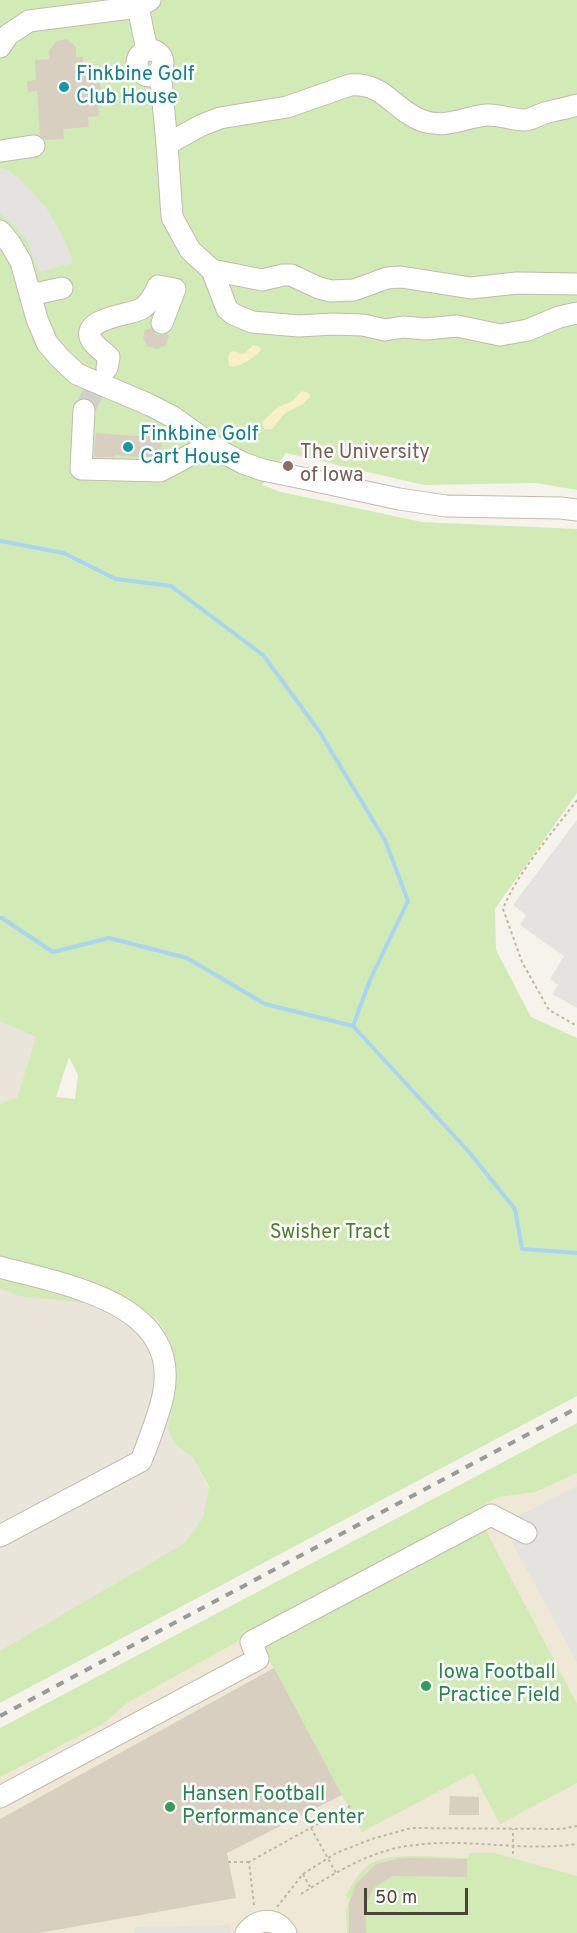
<!DOCTYPE html>
<style>
body{margin:0}
#map{position:relative;width:577px;height:1933px;overflow:hidden;background:#f6f3ec;font-family:Overpass,sans-serif}
canvas{display:block}
.scale{position:absolute;left:364px;top:1888px;width:104px;height:27px;box-sizing:border-box;border:3px solid #4b4439;border-top:0;padding-left:8px;font-size:18px;line-height:21px;white-space:nowrap;color:#4b4439;-webkit-text-stroke:4px #fff;paint-order:stroke}
</style>
<div id="map">
<canvas width="577" height="1933"></canvas>
<div class="scale">50 m</div>
</div>
<script>
const c = document.querySelector('canvas').getContext('2d');
c.lineJoin = 'round';
function paint(path, color) {
  c.fillStyle = color;
  c.fill(path, 'evenodd');
}
function trace(path, color, width, dash) {
  c.strokeStyle = color;
  c.lineWidth = width;
  c.lineCap = dash ? 'butt' : 'round';
  c.setLineDash(dash || []);
  c.stroke(path);
}
function label(font, color, halo, rows, align = 'center') {
  c.font = font + ' Overpass,sans-serif';
  c.lineWidth = 5;
  c.setLineDash([]);
  c.textBaseline = 'middle';
  c.strokeStyle = halo;
  c.fillStyle = color;
  for (const [text, x, y, turn = 0] of rows) {
    c.save();
    c.translate(x, y);
    c.rotate((+turn || 0) * Math.PI / 180);
    c.textAlign = isNaN(turn) ? turn : align;
    if (halo) c.strokeText(text, 0, 0);
    c.fillText(text, 0, 0);
    c.restore();
  }
}
paint(new Path2D(`
 M0,1003l43,14 -31,98 -12,-3z
 M0,1254l114,33 61,42 8,109 60,117 -243,127z`), '#eae5da');
paint(new Path2D(`
 M577,1429v504h-577v-164l459,-247 12,-37z`), '#efe8d6');
paint(new Path2D(`
 M0,0h577v490l-41,-7 -112,2 -138,-32 -24,32 19,7 141,30 155,7v264l-82,116 1,41 35,67 46,21v358l-577,307v-52l185,-108 18,-25 6,-31 -16,-29 -19,-15 -6,-15 6,-31 -1,-36 -4,-23 -12,-19 -15,-10 -123,-13 -19,-8v-183l11,-6 6,-1 19,-61 -36,-16zM69,1057l9,18 -3,24 -19,-2z
 M577,1423v50l-42,19 -37,5 -371,206 -23,20 -104,54v-49z
 M484,1527l93,177v79l-77,41 -27,-51 -111,59 -102,-189z
 M469,1853h25l83,23v57h-230l-1,-23 4,-10 -4,-4c5,-11 12,-22 21,-30 19,-16 76,-8 101,-8z`), '#d2eab5');
paint(new Path2D(`
 M253,345l7,2 1,3c-7,8 -18,15 -29,17l-3,-2 -1,-8 2,-5 5,-1 5,3h4z
 M302,391l7,2 1,4 -7,7 -18,9 -13,16h-8l-2,-7 16,-15 13,-5z`), '#f9efc9');
paint(new Path2D(`
 M0,168l8,2 11,8 27,29 20,35 7,21 -34,9 -12,-31 -15,-18 -12,-9z
 M577,820v188l-25,-14 6,-9 -8,-6 14,-23 -44,-31 6,-10 -13,-10z
 M577,1486v176l-75,-138z
 M230,1925l1,8h-97v-6z`), '#e5e3e0');
trace(new Path2D(`
 M0,541l64,12 52,26 55,7 92,69 56,76 66,109 23,61 -38,79 -17,46 116,126 46,57 7,40 55,4
 M0,918h2l51,34 56,-14 78,20 78,46 88,22`), '#a9d4f2', 4);
paint(new Path2D(`
 M67,39l9,8v10h7l1,19 10,-1 1,9 5,-1 2,24h-4l1,9 -11,1 1,10 -26,2 1,10 -19,1 -5,-5 -3,-44 -9,1 -1,-11 9,-1 -1,-20 15,-1 -1,-8 8,-10z
 M151,328l6,7 10,-1 2,2 -4,10 -8,3 -10,-3 -4,-8 2,-8z
 M96,433l66,5 -2,19 -3,1 -42,-3v2h-21z
 M274,1668l68,127 -115,58 9,45 -197,35h-39v-114z
 M450,1796l29,1v18h-30z
 M401,1858l66,1v18l-75,-1 -18,12 -9,18 1,27h-17v-29l7,-20 20,-20z`), '#d8cfc1');
trace(new Path2D(`
 M84,410l23,-42`), '#d4d0c8', 21, [21, 10]);
const minor = new Path2D(`
 M138,7l9,43
 M0,47l8,-12 21,-14 109,-14 12,-7
 M137 63a13 13 0 1 1 26 0a13 13 0 1 1-26 0Z
 M160,70l7,74
 M577,105c-10,3 -21,5 -32,8 -7,2 -14,7 -21,7 -13,0 -25,-6 -37,-5 -23,2 -40,14 -64,6 -29,-10 -38,-39 -73,-36l-63,22 -67,11 -18,7 -35,19 5,73 18,33 22,20 50,10 21,-5h8l28,13 12,3 23,-1 33,-12 14,-1 70,11 46,-5 60,1
 M0,151l34,-5
 M0,231l10,12 11,19 16,57 10,24 13,15 17,16 73,31 23,12 49,35 21,11 20,7 44,9 92,20 47,7 115,2 16,2
 M212,270l15,39 6,5 19,8 47,4 34,-2 30,1 22,5 18,-3 23,2 31,-3 43,9 28,-5 31,-13 18,-4
 M30,295l32,-7
 M107,368l2,-11c-5,-5 -13,-10 -17,-16 -14,-23 39,-26 49,-32 7,-4 14,-15 17,-23l17,3 -13,34
 M84,410l-3,59 79,2 40,-21 8,-8
 M0,1267c64,18 183,35 163,129 -5,22 -14,44 -22,65l-141,75
 M0,1797l258,-138 -7,-17 240,-127 35,18
 M246,1933c11,-15 29,-16 40,0`);
trace(minor, '#c2bbae', 23);
trace(new Path2D(`
 M577,800c-24,32 -60,73 -74,109l19,53 27,48 28,16
 M311,1828l25,45
 M513,1854v-25
 M228,1862h21
 M303,1874l7,13
 M301,1894c35,-22 72,-45 114,-49 54,-7 108,7 162,-1
 M254,1905l-5,-43 101,-56
 M277,1907l26,-33 33,-21 36,-14 39,-11 150,1 16,-3`), '#c4b79f', 2, [3, 3]);
trace(minor, '#fff', 21);
trace(new Path2D(`
 M0,1716l577,-308`), '#9a9a9a', 4, [8, 8]);
for (const [x, y, r, color] of [
 [64,87,6,"#0f9aa8"],
 [128,447,6,"#0f9aa8"],
 [288,466,6,"#8d6e63"],
 [426,1686,6,"#2e9e5b"],
 [170,1807,6,"#2e9e5b"]
]) {
  const dot = new Path2D();
  dot.arc(x, y, r, 0, 2 * Math.PI);
  c.fillStyle = color;
  c.fill(dot);
  trace(dot, '#fff', 2);
}
label('20px', '#0d838f', '#fff', [
 ["Finkbine Golf",76,76],
 ["Club House",76,99],
 ["Finkbine Golf",140,436],
 ["Cart House",140,459]
], 'left');
label('20px', '#785e54', '#fff', [
 ["The University",300,454],
 ["of Iowa",300,477]
], 'left');
label('20px', '#4a7f2a', '#fff', [
 ["Swisher Tract",330,1234]
]);
label('20px', '#27864d', '#fff', [
 ["Iowa Football",438,1674],
 ["Practice Field",438,1697],
 ["Hansen Football",182,1796],
 ["Performance Center",182,1819]
], 'left');
</script>
